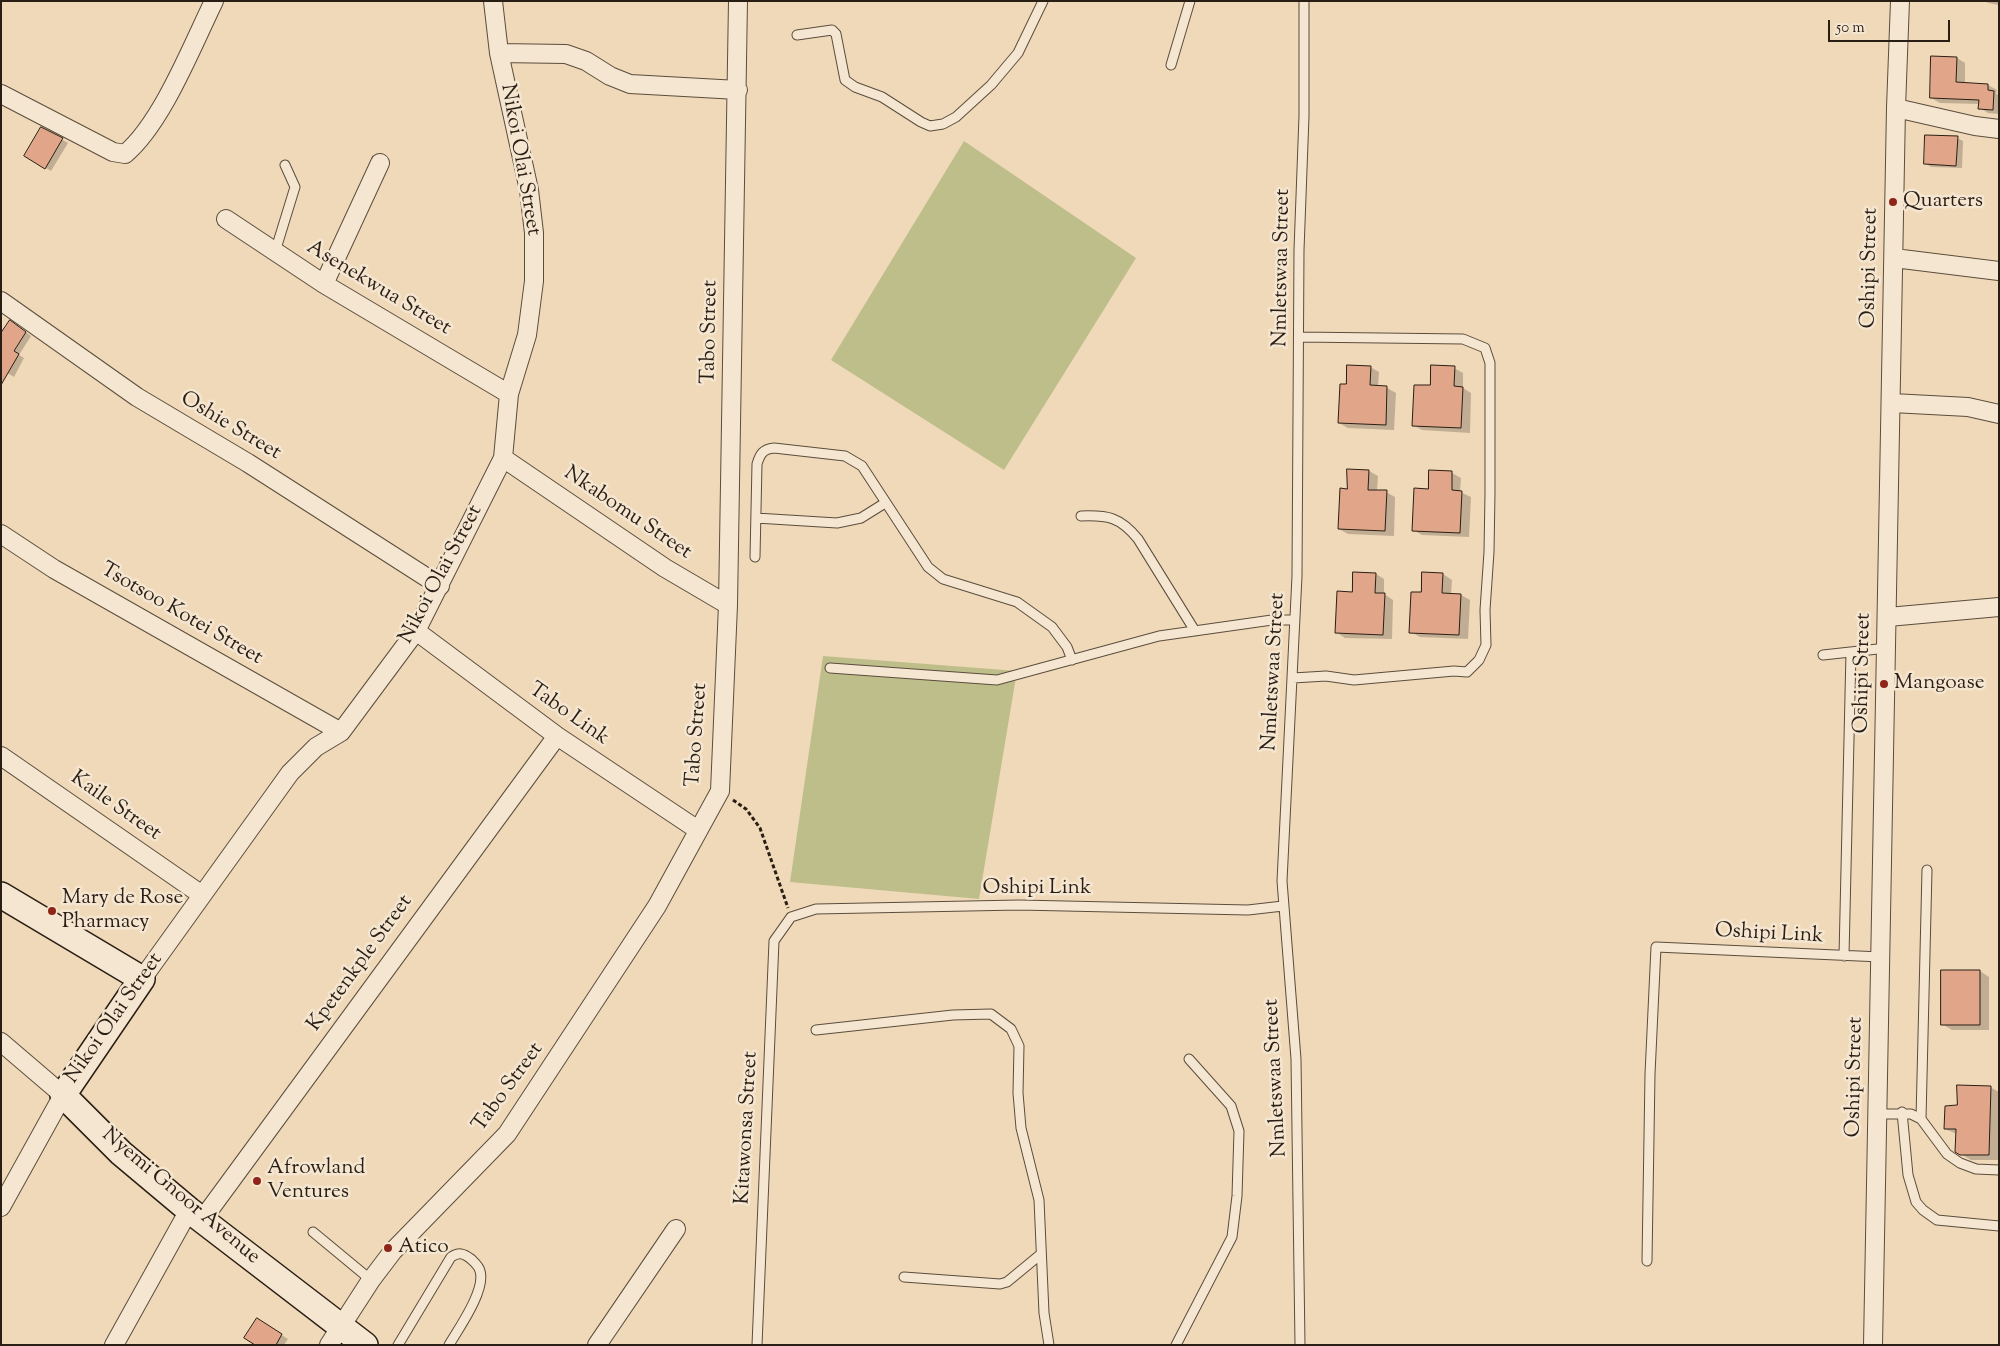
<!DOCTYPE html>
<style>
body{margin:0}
#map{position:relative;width:2000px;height:1346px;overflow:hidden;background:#f0d9b8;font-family:"Sorts Mill Goudy",serif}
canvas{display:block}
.frame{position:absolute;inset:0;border:2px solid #291e14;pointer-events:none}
.scale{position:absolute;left:1828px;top:20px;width:122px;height:22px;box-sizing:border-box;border:2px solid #291e14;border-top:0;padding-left:6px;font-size:15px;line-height:18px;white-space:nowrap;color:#291e14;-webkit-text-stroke:4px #f5e6d1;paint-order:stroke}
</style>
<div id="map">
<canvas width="2000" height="1346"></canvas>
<div class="frame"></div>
<div class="scale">50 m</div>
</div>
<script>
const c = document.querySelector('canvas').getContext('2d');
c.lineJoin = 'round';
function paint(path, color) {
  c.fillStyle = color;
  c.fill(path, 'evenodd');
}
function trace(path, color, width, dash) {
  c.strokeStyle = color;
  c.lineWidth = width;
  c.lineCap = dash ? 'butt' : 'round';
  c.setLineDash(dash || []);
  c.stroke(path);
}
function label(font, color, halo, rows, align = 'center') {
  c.font = font + ' "Sorts Mill Goudy",serif';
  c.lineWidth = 5;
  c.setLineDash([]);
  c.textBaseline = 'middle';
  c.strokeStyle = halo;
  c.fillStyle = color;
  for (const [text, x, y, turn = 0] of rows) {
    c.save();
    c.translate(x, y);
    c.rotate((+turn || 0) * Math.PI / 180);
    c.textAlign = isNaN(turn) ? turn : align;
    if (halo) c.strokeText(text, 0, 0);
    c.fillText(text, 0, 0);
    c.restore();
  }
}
paint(new Path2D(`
 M964,141l172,117 -132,212 -173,-110z
 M823,656l194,15 -38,228 -189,-17z`), '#bebe8b');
paint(new Path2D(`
 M1985,1h14v4l-11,-2z
 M1957,58l8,5v21l23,1 9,5 -1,4 3,1v19l-11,-1 -8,-5v-4l-40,-1 -9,-5z
 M42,128l26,15 -17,28 -25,-15z
 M1957,138l6,3 -1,27 -31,-1 -6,-4z
 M16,325l15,11 -12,19 5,3 -10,19 -13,-8z
 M1370,367l9,5 -1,15 9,1 9,5 -2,37 -46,-2 -9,-5 9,-37z
 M1454,368l9,5v15l8,5 -1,40 -48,-3 -9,-5 18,-38z
 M1369,471l9,5 -1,15 9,1 9,5 -1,39 -46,-2 -9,-5 9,-39z
 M1430,472l22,1 9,5 -1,14 11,5 -2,40 -47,-2 -9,-5 17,-40z
 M1376,574l8,5v15l9,6 -1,39 -47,-1 -9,-6 17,-39z
 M1423,574h20l9,6 -1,15h10l9,5 -2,39 -48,-2 -9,-5 11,-39z
 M1980,971l9,6v53h-37l-10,-6z
 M1990,1087l9,5 -1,68h-27l-10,-6 -4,-20 -12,-5 13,-22z
 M257,1320l31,19 -4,6h-26z`), '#0003');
const building = new Path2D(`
 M1931,56l26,1 -1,25 32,2v6l6,1 -1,19 -15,-1 1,-9 -49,-2z
 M41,127l22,11 -18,31 -21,-13z
 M1925,135l33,1 -2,30 -32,-2z
 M10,320l16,12 -12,19 5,3 -18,31v-52z
 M1347,365l24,1 -1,19 17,1 -1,39 -48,-2 2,-39h6z
 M1431,365l24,1 -1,20 9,1 -2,41 -49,-2 2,-41h16z
 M1347,469l22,1 -1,20h19l-2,41 -47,-2 2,-41 7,1z
 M1429,470l23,1v19l10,1 -2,42 -48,-2 2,-43 14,1z
 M1353,572l23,1 -1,20h10l-2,42 -48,-2 2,-42 15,1z
 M1422,572l21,1 -1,20 19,1 -2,41 -50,-2 2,-41h10z
 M1941,970h39v55h-39z
 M1957,1085l34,1 -2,69h-29l-5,-3 1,-23h-12l1,-23 12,-1z
 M257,1318l25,16 -6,11h-21l-11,-7z`);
paint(building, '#e1a68a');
trace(building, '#291e14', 1);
const lane = new Path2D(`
 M797,35l35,-5 4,4 9,46 10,7 27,10 39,25 9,4 13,-2 13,-7 35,-32 27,-32 25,-52
 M1171,65l19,-64
 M275,252l20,-65 -10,-22
 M1081,516c27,-1 39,1 57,23l57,92
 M756,518l81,5 24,-5 24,-15
 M755,557l2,-93c3,-10 6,-15 17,-16l71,8 17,10 66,101 15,12 74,23 35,25 15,20 5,13
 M1823,655l64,-7
 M830,668l167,12 162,-44 113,-16h23
 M1293,678l33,-2 28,4 100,-9 13,1 12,-12 7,-15 -1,-35 4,-58 1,-59v-130l-5,-15 -22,-9 -164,-2
 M1844,956l7,-304
 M816,1030l137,-15 38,-1 20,15 8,17 -1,47 3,35 18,72 5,113 5,32
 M1902,1112l6,63 8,27 7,8 14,10 62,6
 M1878,1114h33l10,5 26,35 13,9 16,6 23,1
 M1921,1119l6,-249
 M313,1232l58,48
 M1647,1261l3,-187 6,-127 225,10
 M904,1277l96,7 7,-2 34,-28
 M398,1345l53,-88c8,-5 12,-4 20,2 3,3 8,7 9,12 6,19 -21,57 -31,74
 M757,1345l17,-404 17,-24 25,-8 203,-4 229,5 35,-4
 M1176,1345l56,-108 5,-41 2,-65 -8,-25 -42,-47
 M1300,1345l-4,-286 -14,-178 15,-305 2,-326 5,-134v-115`);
const street = new Path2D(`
 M499,53l67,1 20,7 24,15 20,8 108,6
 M1,94l112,58 12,2c37,-31 67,-108 89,-153
 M1896,108l79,18 24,3
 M226,219l98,65 185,110
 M1894,258l105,13
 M324,284l56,-121
 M1,301l136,96 111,66 192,123
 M1892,403l76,4 31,7
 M503,458l162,110 63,37
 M1,534l53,35 287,163
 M1888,617l111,-10
 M416,631l141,105 141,94
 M1,756l201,139
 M142,979l148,-206 26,-26 25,-15 75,-101 87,-173 6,-64 18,-59 7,-54v-48l-5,-43 -30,-137 -6,-52
 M1,1042l62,53 -62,112
 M202,1220l355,-484
 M114,1345l75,-135
 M329,1345l42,-65 22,-29 114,-117 150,-228 63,-115 8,-186 10,-604
 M597,1345l79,-116
 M1873,1345l23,-1237 4,-107`);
const secondary = new Path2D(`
 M1,895l141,84 -79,116 58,58 68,57 176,135`);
trace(lane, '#5b4d3d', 11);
trace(street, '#5b4d3d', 20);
trace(secondary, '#291e14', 28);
trace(new Path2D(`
 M733,800l13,9 14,19 28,80`), '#291e14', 3, [4, 2.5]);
trace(lane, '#f5e6d1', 9);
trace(street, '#f5e6d1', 18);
trace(secondary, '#f5e6d1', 25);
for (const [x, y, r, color] of [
 [1893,202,5,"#8f2418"],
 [1884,684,5,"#8f2418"],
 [52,911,5,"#8f2418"],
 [257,1181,5,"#8f2418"],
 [388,1248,5,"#8f2418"]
]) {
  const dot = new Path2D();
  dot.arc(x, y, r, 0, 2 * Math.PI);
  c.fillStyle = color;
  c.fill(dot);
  trace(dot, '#f5e6d1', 2);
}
label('21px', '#291e14', '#f5e6d1', [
 ["Nikoi Olai Street",519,160,80],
 ["Nmletswaa Street",1283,268,-89],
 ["Oshipi Street",1871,268,-89],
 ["Asenekwua Street",378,289,31],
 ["Tabo Street",711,332,-89],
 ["Oshie Street",230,427,31],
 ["Nkabomu Street",627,514,34],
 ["Nikoi Olai Street",442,575,-62],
 ["Tsotsoo Kotei Street",181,615,30],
 ["Nmletswaa Street",1275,672,-87],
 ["Oshipi Street",1864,673,-89],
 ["Tabo Link",568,715,35],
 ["Tabo Street",698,735,-86],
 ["Kaile Street",115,807,35],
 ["Oshipi Link",1037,889],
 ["Oshipi Link",1769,935,3],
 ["Kpetenkple Street",361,964,-54],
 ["Nikoi Olai Street",115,1019,-55],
 ["Oshipi Street",1856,1077,-89],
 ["Nmletswaa Street",1277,1078,-93],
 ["Tabo Street",509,1088,-54],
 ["Kitawonsa Street",748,1128,-87],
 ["Nyemi Gnoor Avenue",180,1197,40]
]);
label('21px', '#291e14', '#f5e6d1', [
 ["Quarters",1903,202],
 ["Mangoase",1894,684],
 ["Mary de Rose",62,899],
 ["Pharmacy",62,923],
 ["Afrowland",267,1169],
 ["Ventures",267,1193],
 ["Atico",398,1248]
], 'left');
</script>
